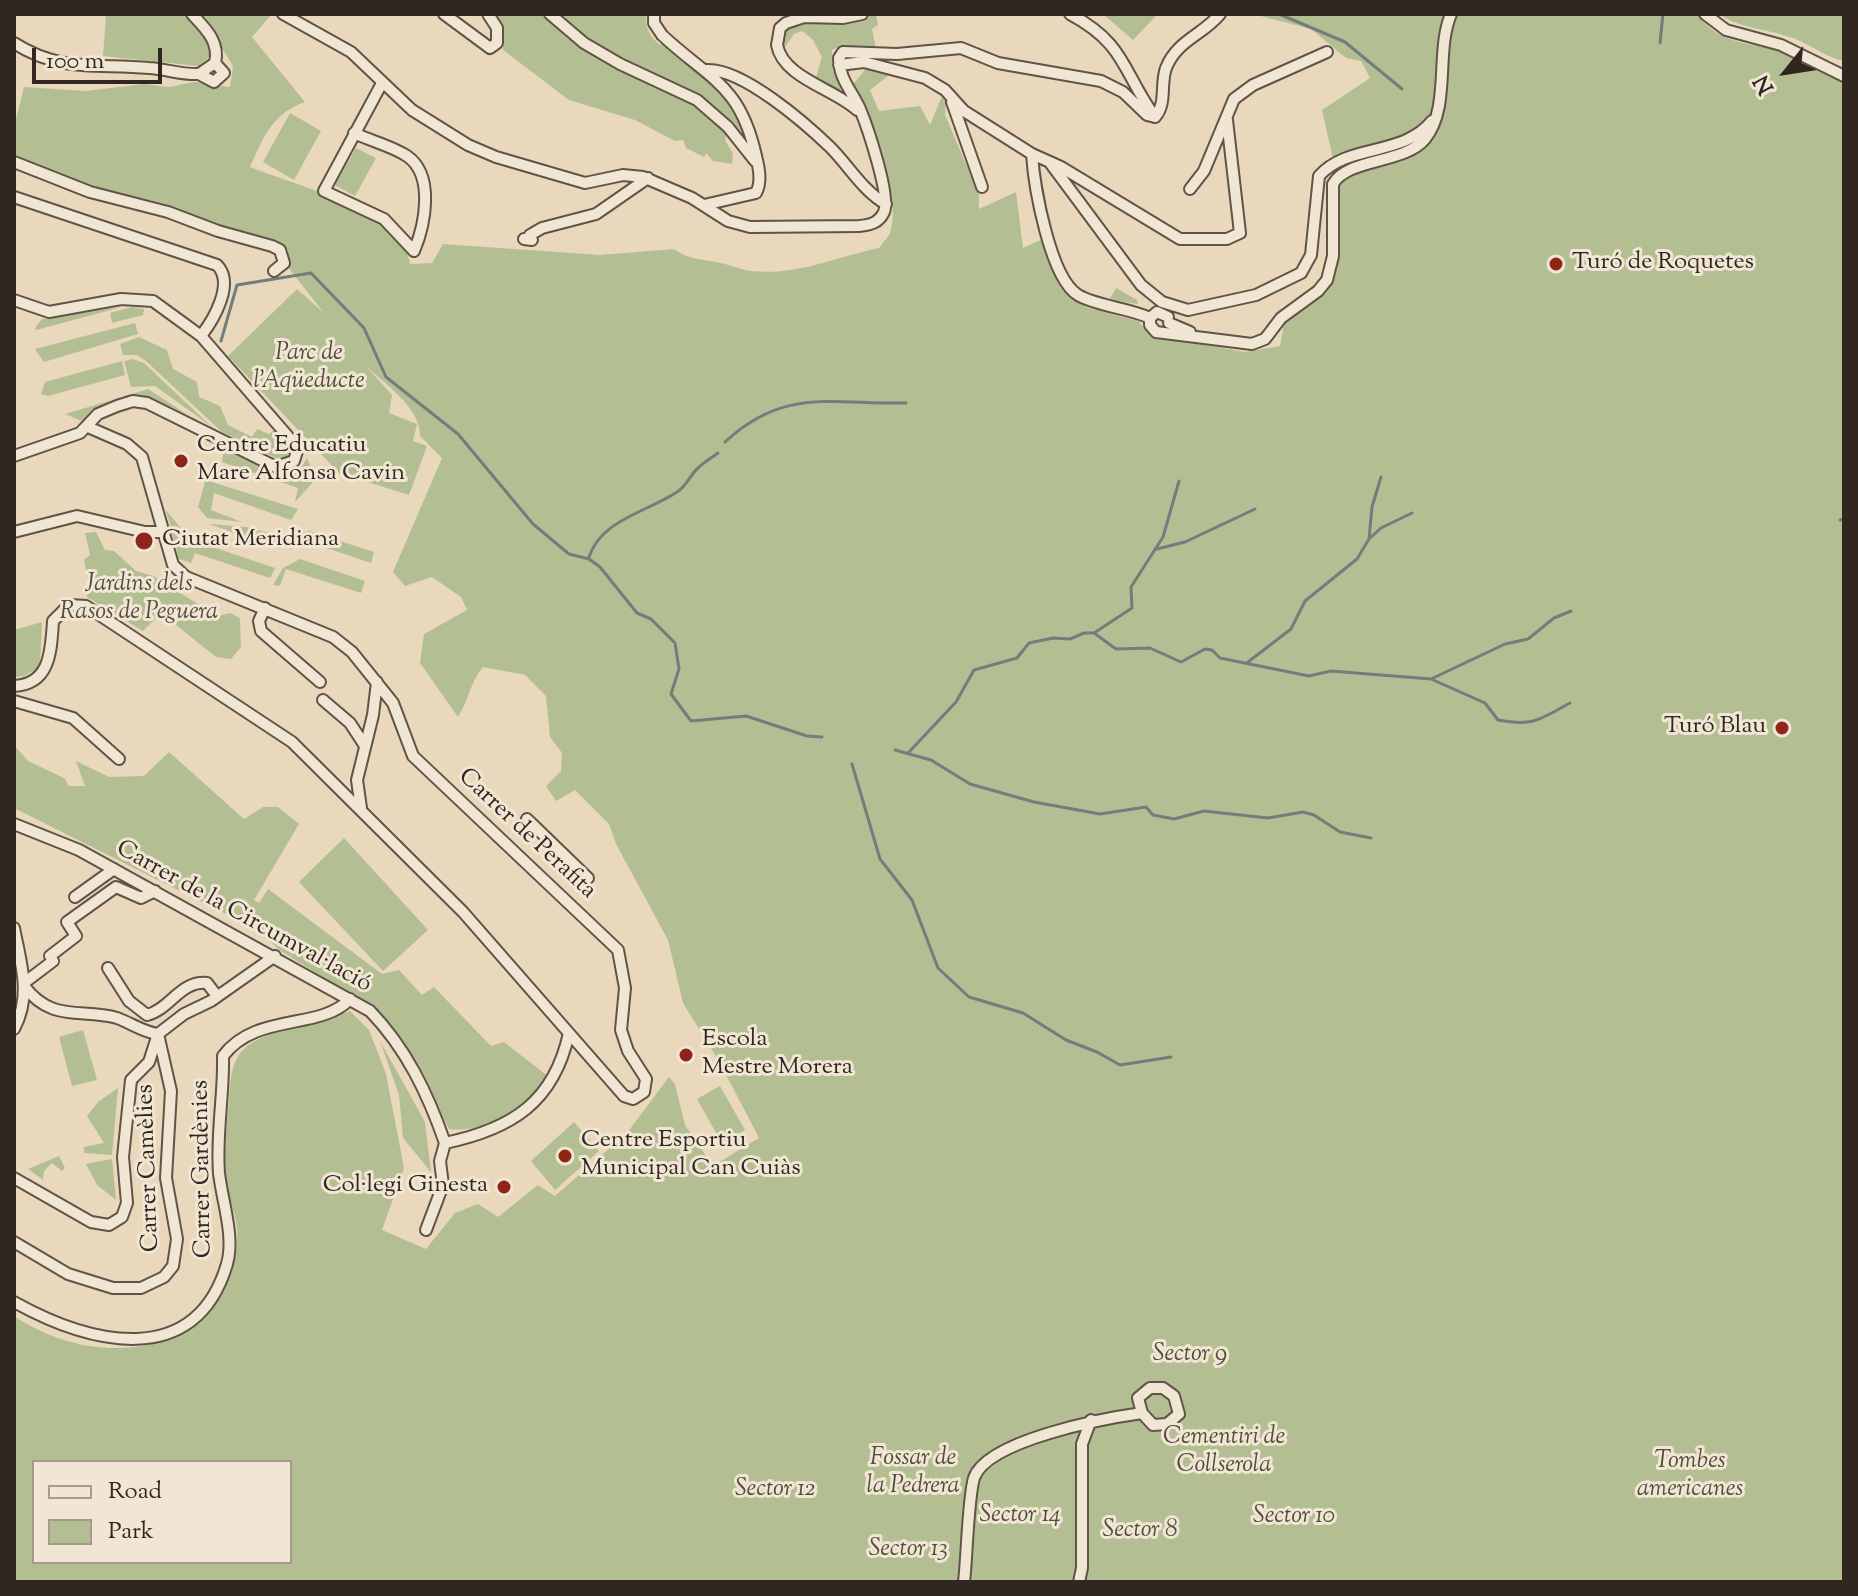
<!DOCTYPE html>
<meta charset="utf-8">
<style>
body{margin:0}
#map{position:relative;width:1858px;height:1596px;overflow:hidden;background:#e9d8bc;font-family:"Sorts Mill Goudy",serif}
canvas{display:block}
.frame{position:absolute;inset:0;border:16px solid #322720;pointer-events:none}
.legend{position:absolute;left:32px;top:1460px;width:260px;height:104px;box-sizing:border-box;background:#f1e6d3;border:2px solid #a59a8b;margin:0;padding:10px 14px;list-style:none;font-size:24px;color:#322720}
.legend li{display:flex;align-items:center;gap:16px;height:40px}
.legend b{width:40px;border:2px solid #a59a8b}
.north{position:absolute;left:1746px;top:32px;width:80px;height:80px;-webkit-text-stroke:6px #f1e6d3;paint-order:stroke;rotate:240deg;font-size:22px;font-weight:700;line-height:32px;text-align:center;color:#322720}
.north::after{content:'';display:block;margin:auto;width:28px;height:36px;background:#322720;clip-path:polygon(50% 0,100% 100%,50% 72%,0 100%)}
.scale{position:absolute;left:32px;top:48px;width:130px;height:36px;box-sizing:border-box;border:4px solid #322720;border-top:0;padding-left:10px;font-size:24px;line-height:28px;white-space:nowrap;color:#322720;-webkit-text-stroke:6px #f1e6d3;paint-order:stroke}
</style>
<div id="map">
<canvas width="1858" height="1596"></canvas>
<div class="frame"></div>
<ul class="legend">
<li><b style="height:10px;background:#f1e6d3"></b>Road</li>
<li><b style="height:22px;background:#b3bf93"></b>Park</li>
</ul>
<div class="north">N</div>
<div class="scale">100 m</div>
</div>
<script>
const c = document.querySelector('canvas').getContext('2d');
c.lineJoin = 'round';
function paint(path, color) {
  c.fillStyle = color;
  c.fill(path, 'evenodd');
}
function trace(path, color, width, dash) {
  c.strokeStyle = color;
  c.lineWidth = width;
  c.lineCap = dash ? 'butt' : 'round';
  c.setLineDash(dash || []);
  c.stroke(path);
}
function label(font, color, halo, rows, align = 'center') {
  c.font = font + ' "Sorts Mill Goudy",serif';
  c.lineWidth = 6;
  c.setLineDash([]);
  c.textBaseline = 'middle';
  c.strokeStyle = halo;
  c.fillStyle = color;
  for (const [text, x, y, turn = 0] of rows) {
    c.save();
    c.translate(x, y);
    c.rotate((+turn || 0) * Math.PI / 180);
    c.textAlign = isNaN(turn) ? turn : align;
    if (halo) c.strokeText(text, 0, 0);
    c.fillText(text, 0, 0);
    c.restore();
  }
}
paint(new Path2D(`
 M106,14h79l24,30v13l-10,9 -96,-10z
 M201,14h71l-20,23 53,65c-33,12 -41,34 -55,65 44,18 154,44 160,97l22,-1 11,-19 157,11 74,-6c14,11 30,10 47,14 10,2 20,7 30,8 45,5 85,-14 128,-23 3,-5 9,-10 11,-15 13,-36 -20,-115 -39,-146l16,-20 25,6 -22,17 9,21 41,-5 10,19 11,-27 5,2 -1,15 34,80v14l37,-17 7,56 20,-9 16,46 26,22 53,14 13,14 94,17 35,-6 4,-23c66,-43 55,-66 53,-136l9,-10 40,-14 -9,-17 -44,13 -11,-49 48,-32 -9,-17 -15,-3 -35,-29 -58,-15h445c21,34 62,28 95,41 18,8 33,19 51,26v1501h-1830v-266c41,27 90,39 138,28 54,-13 89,-62 85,-116 -1,-14 -8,-28 -10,-42 -4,-27 -1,-57 2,-84 1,-17 1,-33 10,-47 17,-26 81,-33 111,-44l19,19 17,44 18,94 -22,62 44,19 29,-36 23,-9 20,13 40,-32 17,11 72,-63 42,-56 6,7 10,41 28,41 46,-28 -40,-77 -36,-58 -15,-63 -52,-96 -7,-20 -34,-34 -19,11 -10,-15 15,-15 1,-18 -12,-16 -4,-41 -21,-21 -42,-8c-13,15 -14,33 -25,50l-38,-54 4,-29 43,-24 -6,-13 -29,-20 -27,9 -12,-14 49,-114 -22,-22c1,-29 -38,-54 -56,-72l28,31 -3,18 28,11 -4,17 14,5 -18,49 -70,-22 -111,-117 69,-67 27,24 -37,-47 1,-16 -129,-48 -74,-16 -71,-31v-28l10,-40 62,4 58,-7 25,3 25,-5 36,5 3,-21zM34,1462h256v100h-256z
 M493,14h153c-1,13 4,23 14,31l3,-3c45,33 69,54 87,108l-23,-20 -2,10 8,14 -1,10 -19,-3 -7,-8 -2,4 -18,-9 -3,-8 -8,1 -40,-21 -66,-20 -66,-50v-18z
 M876,14l2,11 -6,4 4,19 -37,-1 -7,3v17l10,25 -26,-15 6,-20 -9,-17 -11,-9 -8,3 -11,16 -2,-12 14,-17 61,-2z
 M1103,14h55l-25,26z
 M1719,14h125v47c-18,-4 -30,-14 -46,-21 -25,-11 -56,-10 -79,-26z
 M290,113l31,18 -27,49 -31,-18z
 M356,148l20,10 -21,38 -20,-11z
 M1116,288l21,12 1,4 -29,-4z
 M122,307l-86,23 -1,-2 7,-9z
 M132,307l12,2 -1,6 -31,8 -2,-10z
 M135,323l3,11 -94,28 -9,-13z
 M139,337l28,13 6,19 24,13 2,15 21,9 8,19 24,12 5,-8 12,5 5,-4 18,19 -1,5 -9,7 -60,-29 -76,-71 -9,-6h-14l-3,-11z
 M133,359l11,4 67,63 -56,-40 -24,1 -7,-26z
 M122,361l3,14 -77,21 -7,-2 4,-12z
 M148,389l40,26c-40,-19 -71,-33 -104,7l-19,-8z
 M224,447l58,27 19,-6 6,-10 9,21 -21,23 3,-14 -76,-26z
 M209,468l6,15 83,26 -7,11 -77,-27 -3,17 31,12 -35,-4 -9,-11z
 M166,510l19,23 13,9 77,26 -5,10 -75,-25 -4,10 -12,-4z
 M209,524l38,3 40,11 -7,11z
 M309,531l65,21 -3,11 -74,-25 -8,14 6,-18z
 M96,532l9,18 9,1 22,20 17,5 64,40 13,-3 10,5 1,29 -10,12 -15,-2 -55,-44 -18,18 -56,-34 1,-15 -4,-22 6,-5 -5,-22z
 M300,559l65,22 -4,12 -75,-24 -6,17 -7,-1 10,-17z
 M42,622l-2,45 -16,9 -10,1v-47z
 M14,745l14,16 36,17 5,8h16l-9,-25 33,16 35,-1 25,-24 75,67 19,-12h15l21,17 -45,76 5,3 9,-14 114,85 17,-4 23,25 12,-8 57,59 13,-4 45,35c-24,29 -61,57 -100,52l-48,-92 -21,-24 -99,-62 -25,-22 -242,-121z
 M344,838l84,92 -45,41 -84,-89z
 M83,1030l14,50 -25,6 -13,-49z
 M380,1041l45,81 6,50 -28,-34 -4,-43z
 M720,1086l25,44 -23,13 -25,-44z
 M118,1088l-6,67 -28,-2v-6l20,-4 -17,-27 11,-14z
 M574,1122l25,29 -44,39 -24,-29z
 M59,1156l6,12 -3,3 -10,-8 -8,8 -1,9 -15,-11z
 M112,1159l4,41 -19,-15 -11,-21z`), '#b3bf93');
trace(new Path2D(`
 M1279,14l66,28 57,47
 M1660,43l3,-29
 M221,341l16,-56 74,-12 53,55 22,49 72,57 75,90 36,30 20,5 11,8 37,46 14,6 24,24 4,26 -8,25 20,27 55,-5 61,20 15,1
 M725,442c60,-56 109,-37 181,-39
 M1840,520l4,-1
 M1369,539l3,-32 9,-30
 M1157,549l28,-7 70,-33
 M589,557c12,-37 58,-45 88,-65 10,-6 13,-17 21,-24 6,-6 13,-10 20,-15
 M1094,633l38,-25 -1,-21 32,-50 16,-56
 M1248,662l43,-33 14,-28 52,-42 12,-20 12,-11 31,-15
 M1431,679l74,-35 23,-5 26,-21 17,-7
 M895,750l36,10 39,24 64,18 66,12 46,-7 7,8 21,4 30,-8 64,7 35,-6 11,3 26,17 31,6
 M909,752l47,-50 18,-32 43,-12 12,-15 24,-5 17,1 14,-6h10l22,16 34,-1 31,14 24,-13 7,1 8,8 89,18 22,-5 100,8 54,24 13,17c36,7 42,-1 72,-17
 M852,764l28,95 32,41 26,68 31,29 54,16 43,27 31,12 23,13 51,-8`), '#707e7c', 3);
const minor = new Path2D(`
 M283,14l68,38 61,58 56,35 28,12 89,26 38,-8 20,2 49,21 36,23 22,6 109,-1c11,-1 20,-3 25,-14 7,-16 -17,-86 -24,-103 -8,-18 -21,-30 -21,-51l4,-6 54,2 64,-6 37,15 103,18 22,11 24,23 8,2
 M444,14l46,34 7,-5v-15l-9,-14
 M550,14l34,29 36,21 77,36 31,27 27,34
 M654,14v9l8,12c48,45 78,49 94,121 3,12 6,26 0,37l-52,12
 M1070,14c56,30 52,57 85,103
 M1705,14l21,16 55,15 63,31
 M14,43c47,30 84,20 135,25 17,1 33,7 50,6l16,-11c5,-21 -9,-34 -23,-49
 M839,65l25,-3 61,16 20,12 19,21 68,43 29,13 119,72h47l13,-6 -13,-113
 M707,70c35,-2 98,53 123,77 19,19 33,44 56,57
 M199,74l15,8 10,-9 -9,-10
 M952,102l30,85
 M857,110c-22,-21 -74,-32 -80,-65l3,-17 6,-5 18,-6 39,1 19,-4
 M1155,117c12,-13 5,-33 11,-49 11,-28 37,-33 54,-54
 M354,133c17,8 38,13 53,23 28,19 18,69 7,95l-30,-32 -60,-28 58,-108
 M1032,154c2,32 18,124 46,141 18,11 51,13 72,23
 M14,162l76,30 78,20 50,19 54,15 8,4 4,13 -10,8
 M1051,164l90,121 21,17 26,8 68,-15 45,-22 10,-18 8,-79c29,-33 84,-19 113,-55
 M1190,189l14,-18 30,-72 19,-14 74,-33
 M14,197l203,68c18,18 -3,54 -16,71
 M524,239l8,1 -2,-5 12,-7 54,-14 52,-36
 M14,300l35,12 72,-13 32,2 48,35 97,112 -4,13 -18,6 -129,-64 -14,-2 -16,5 -19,8 -18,19 -66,23
 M1150,318v7l6,7 96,12 13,-5 16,-21 37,-27 9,-11 6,-24v-72c15,-26 71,-20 92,-45 26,-32 10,-87 26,-125
 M1150,318l7,-6 11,5
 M1169,323l21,9
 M14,532l63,-16 68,16h18
 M265,608l-6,13 2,10 59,51
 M14,686c37,-2 37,-36 39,-65l16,-16 17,1 206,136 171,170 161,184 9,3 11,-7 2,-13 -18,-28 -7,-21 4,-42 -7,-38 -205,-194 -20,-53 -41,-51 -19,-15 -147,-60 -13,-12 -31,-108 -15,-13 -39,-17
 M323,700l27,23 15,23
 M14,701l59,17 46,41
 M361,808l-4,-28 16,-65 4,-33
 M527,819l61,59
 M14,824l65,26 291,161c36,37 58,83 75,132 67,-14 109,-41 124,-110
 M75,897l39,-28
 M14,928c7,36 18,68 0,101
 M108,968l21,33 18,14c22,-5 34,-35 60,-32l10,13
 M24,983l29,-22 -3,-5 26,-20 -9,-14 49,-35 25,11 14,-7
 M14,1178l77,44 18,3 13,-8 5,-14 -4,-46 8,-77 18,-18 9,-28c-15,-2 -27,-11 -41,-16 -36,-10 -65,5 -93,-32
 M426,1230l17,-45 -3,-24 5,-18
 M14,1242l54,32 45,14h28l23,-11 9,-11 4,-27 -11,-61 5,-87 -13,-57 26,-20 27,-13 64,-45
 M14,1302c74,41 181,70 213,-38 8,-28 -5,-63 -8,-91 -3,-39 5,-78 4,-117 33,-44 97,-25 127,-57
 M1150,1388h13l11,8 5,18 -12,10 -14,1 -11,-12 -4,-15z
 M964,1582c3,-25 4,-84 10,-104 13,-38 132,-60 168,-65
 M1079,1582l3,-14v-124l9,-24`);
trace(minor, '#605347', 14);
trace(minor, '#f1e6d3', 10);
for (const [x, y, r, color] of [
 [1556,264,8,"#8f2418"],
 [181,461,8,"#8f2418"],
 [144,541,10,"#8f2418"],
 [1782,728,8,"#8f2418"],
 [686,1055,8,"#8f2418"],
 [565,1156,8,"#8f2418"],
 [504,1187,8,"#8f2418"]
]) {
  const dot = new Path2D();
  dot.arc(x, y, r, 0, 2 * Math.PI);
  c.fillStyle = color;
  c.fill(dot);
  trace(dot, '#f1e6d3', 3);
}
label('24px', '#322720', '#f1e6d3', [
 ["Turó de Roquetes",1572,264],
 ["Centre Educatiu",197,447],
 ["Mare Alfonsa Cavin",197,475],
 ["Ciutat Meridiana",162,541],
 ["Turó Blau",1766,728,"right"],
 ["Escola",702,1041],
 ["Mestre Morera",702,1069],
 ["Centre Esportiu",581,1142],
 ["Municipal Can Cuiàs",581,1170],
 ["Col·legi Ginesta",488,1187,"right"]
], 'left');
label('italic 24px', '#524d3d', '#f1e6d3', [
 ["Parc de",309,355],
 ["l'Aqüeducte",309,383],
 ["Jardins dels",139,586],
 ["Rasos de Peguera",139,614],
 ["Sector 9",1190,1356],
 ["Cementiri de",1224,1439],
 ["Collserola",1224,1467],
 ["Fossar de",913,1460],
 ["la Pedrera",913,1488],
 ["Tombes",1690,1463],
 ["americanes",1690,1491],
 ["Sector 12",775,1491],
 ["Sector 14",1020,1517],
 ["Sector 10",1294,1518],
 ["Sector 8",1140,1532],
 ["Sector 13",908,1551]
]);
label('24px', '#322720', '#f1e6d3', [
 ["Carrer de Perafita",526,835,43],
 ["Carrer de la Circumval·lació",243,918,29],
 ["Carrer Camèlies",150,1168,-92],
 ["Carrer Gardènies",204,1169,-91]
]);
</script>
